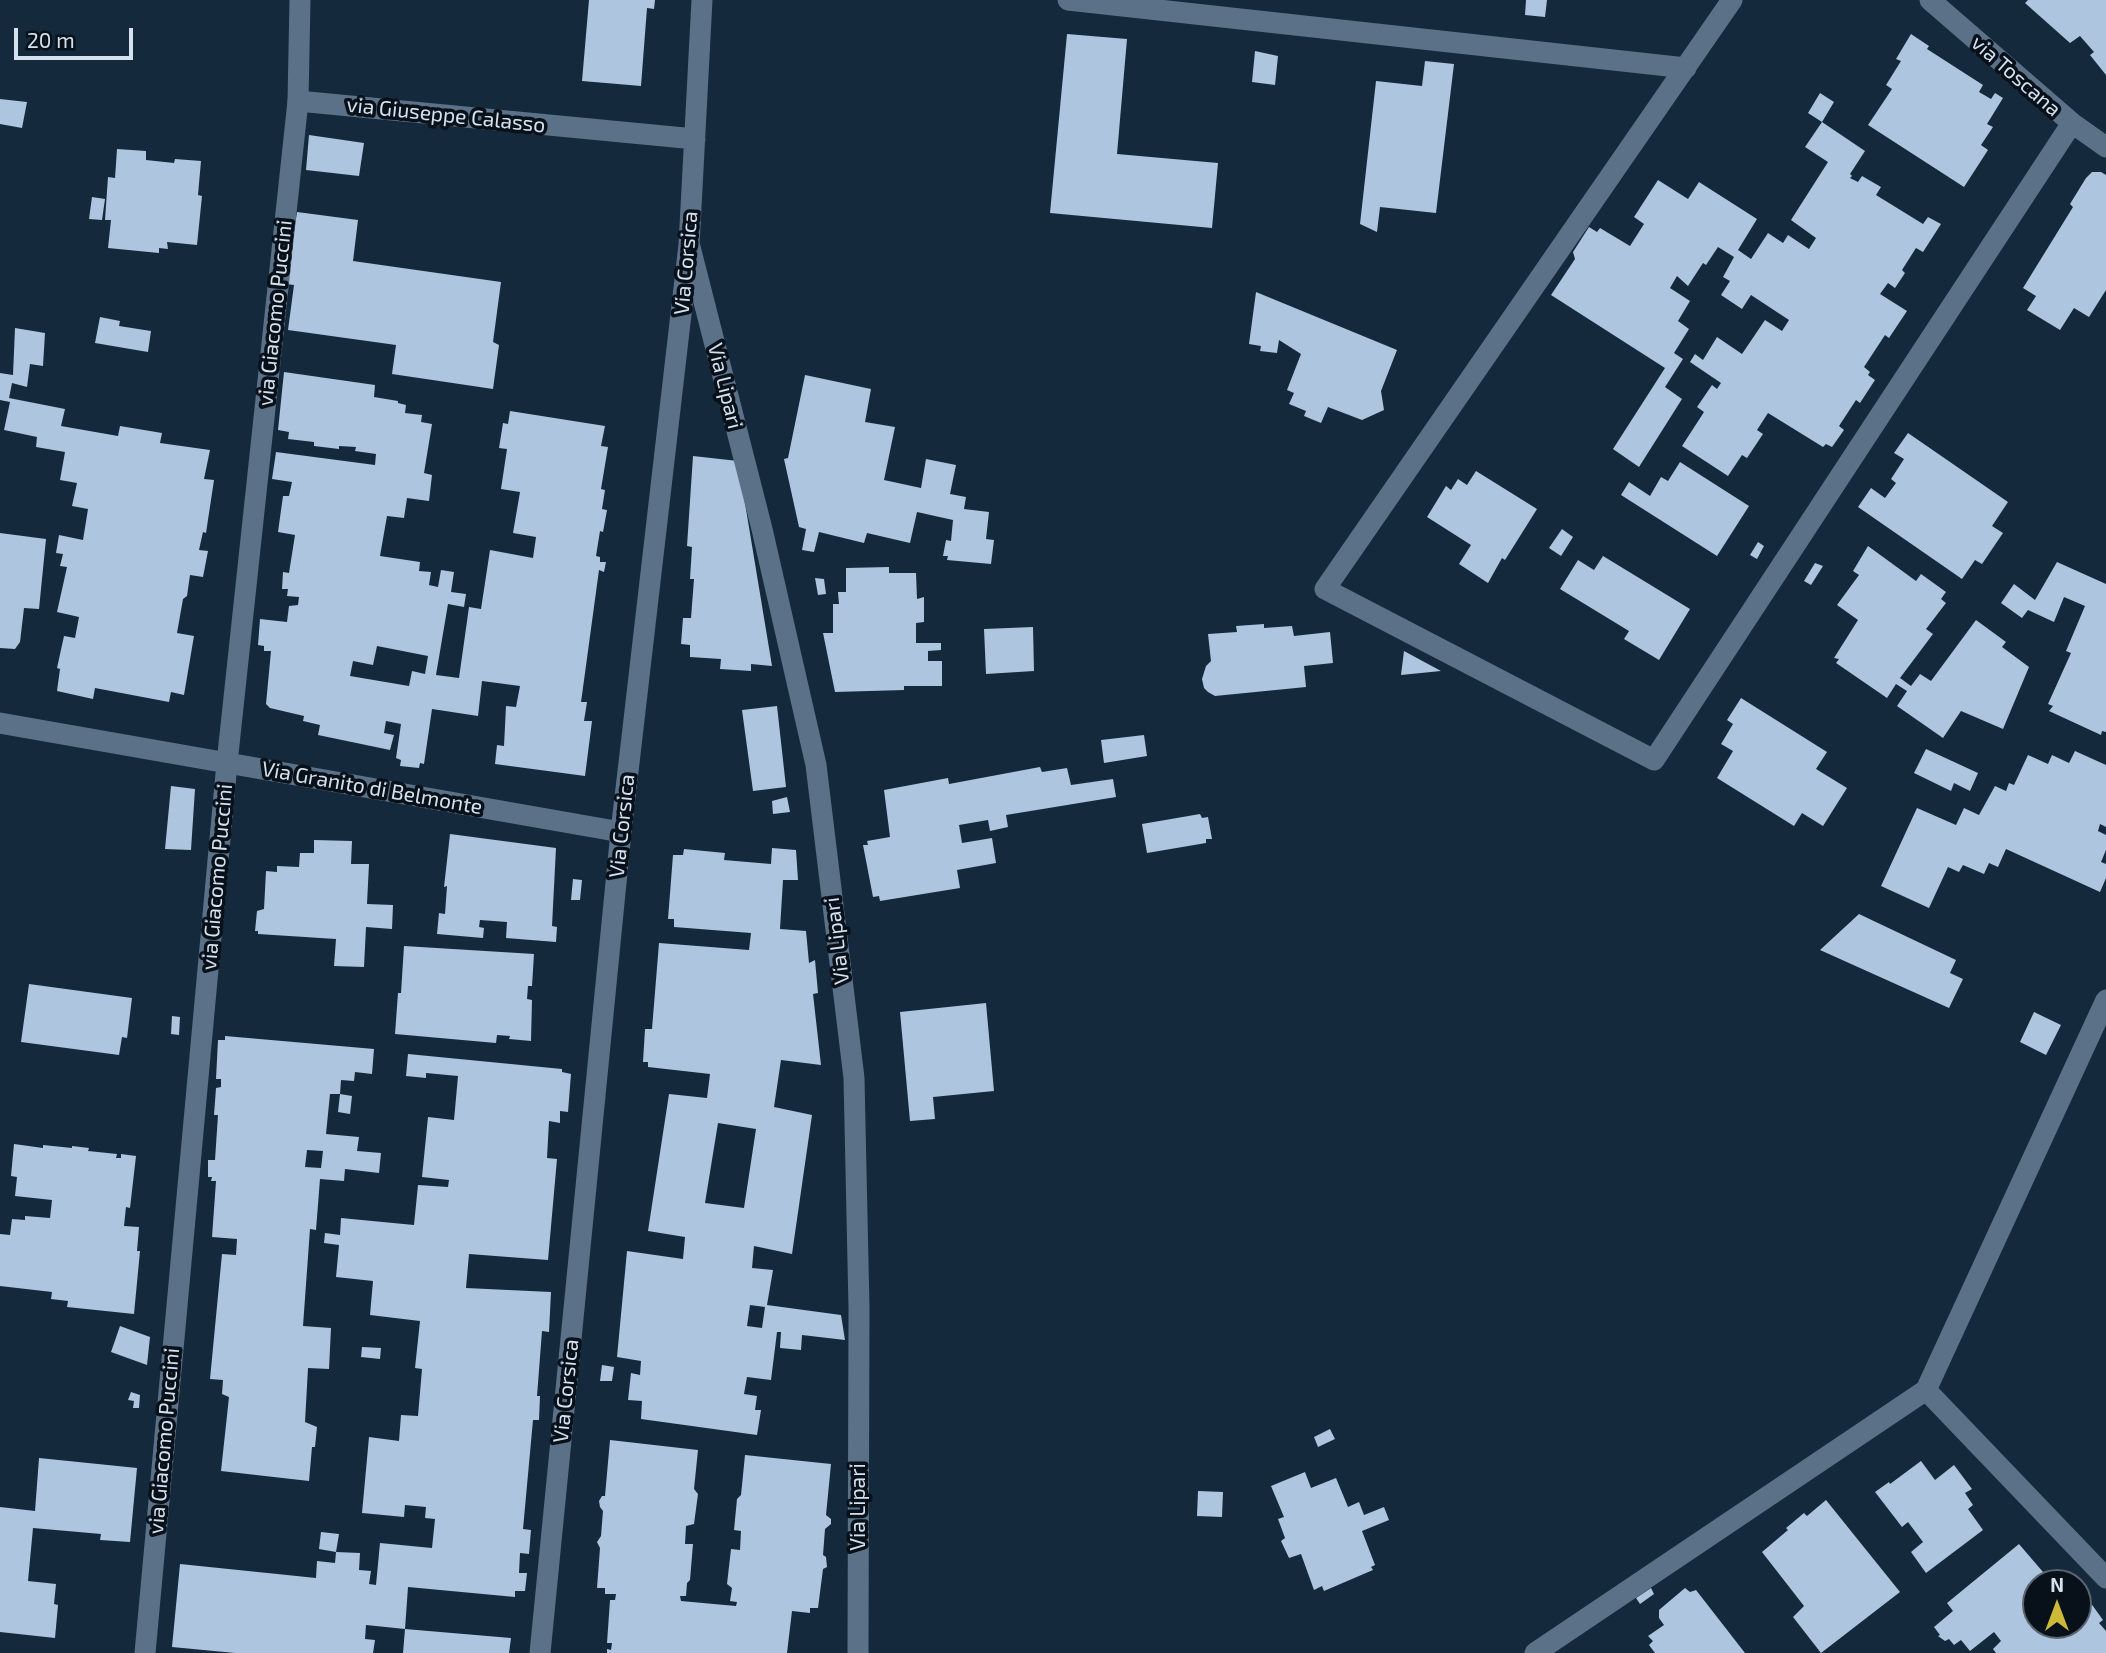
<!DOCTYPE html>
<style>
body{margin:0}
#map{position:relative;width:2106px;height:1653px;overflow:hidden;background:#15293c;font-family:"Exo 2",sans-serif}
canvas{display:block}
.north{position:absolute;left:2022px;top:1569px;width:70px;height:70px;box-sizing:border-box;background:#08111a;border:2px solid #5a646f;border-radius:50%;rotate:0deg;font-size:19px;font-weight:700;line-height:28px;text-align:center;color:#d5e1ee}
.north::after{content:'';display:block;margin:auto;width:24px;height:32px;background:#cdb938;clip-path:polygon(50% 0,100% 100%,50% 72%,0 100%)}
.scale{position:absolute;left:14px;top:28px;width:119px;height:32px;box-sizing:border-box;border:4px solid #d5e1ee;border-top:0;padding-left:9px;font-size:21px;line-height:24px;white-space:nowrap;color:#d5e1ee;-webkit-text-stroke:5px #08111a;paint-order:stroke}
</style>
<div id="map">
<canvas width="2106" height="1653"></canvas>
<div class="north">N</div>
<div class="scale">20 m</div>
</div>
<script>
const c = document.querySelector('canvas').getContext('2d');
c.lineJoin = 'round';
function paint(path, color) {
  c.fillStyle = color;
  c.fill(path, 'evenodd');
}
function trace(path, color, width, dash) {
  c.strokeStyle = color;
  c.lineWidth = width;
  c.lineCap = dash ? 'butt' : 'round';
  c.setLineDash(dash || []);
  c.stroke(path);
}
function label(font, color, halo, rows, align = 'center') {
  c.font = font + ' "Exo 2",sans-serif';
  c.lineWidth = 7;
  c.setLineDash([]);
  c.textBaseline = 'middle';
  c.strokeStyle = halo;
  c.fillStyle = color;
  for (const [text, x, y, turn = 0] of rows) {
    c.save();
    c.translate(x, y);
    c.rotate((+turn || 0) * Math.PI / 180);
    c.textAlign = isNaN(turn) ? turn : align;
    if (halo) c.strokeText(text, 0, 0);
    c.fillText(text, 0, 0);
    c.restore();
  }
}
paint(new Path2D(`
 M589,0h66l-1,9 -7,-1 -6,78 -59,-5z
 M1526,0h21l-2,17 -20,-2z
 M2028,0h78v75l-16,-20 4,-3 -14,-16 -10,7 -45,-40z
 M1067,34l60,5 -10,115 101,9 -6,65 -162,-15z
 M1911,34l18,12 -2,3 56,36 -4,7 12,7 4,-6 8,5 -16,26 6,3 -12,18 7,5 -24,37 -96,-62 24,-36 -6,-4 15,-24 -5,-2z
 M1255,51l23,5 -3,29 -23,-3z
 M1425,61l29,3 -18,149 -56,-6 -3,25 -17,-8 16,-143 46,5z
 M1820,93l14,9 -12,20 -14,-9z
 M0,99l27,3 -5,26 -22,-4z
 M1822,122l43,29 -15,23 2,2 -2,2 8,4 4,-6 19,11 -5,8 47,29 5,-7 13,7 -18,28 -7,-4 -14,22 3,3 -10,15 -7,-5 -8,11 27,17 -18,27 -4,-3 -21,32 6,5 -2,3 7,5 -15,23 -4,-3 -17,26 5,4 -12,17 -6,-3 -3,3 -55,-34 -11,17 6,4 -16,24 -5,-3 -14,21 -46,-30 22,-34 -7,-5 15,-22 5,4 4,-6 -31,-21 5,-8 8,6 14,-23 25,17 23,-34 17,11 7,-11 -38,-25 -9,14 -21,-14 9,-14 -7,-4 11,-20 -16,-10 -12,18 -3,-2 -15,23 -11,-10 -7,12 20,13 -12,20 11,8 -15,24 9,6 -18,28 17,12 -43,68 -26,-18 52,-81 -114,-73 24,-36 -2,-7 16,-25 8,5 3,-4 30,18 14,-22 -10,-7 24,-37 30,19 11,-17 58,37 -19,31 13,9 17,-26 15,10 5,-8 21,14 7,-11 -25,-18 37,-58 -23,-15z
 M309,135l55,8 -5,33 -53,-6z
 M117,149l29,2v9l28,3 1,-4 26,2 -3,34 4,1 -5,49 -30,-3 1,7 -9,-1v5l-51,-5 3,-28h-6l3,-43 7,1z
 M2092,172h9l5,3v115l-17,27 -15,-9 -14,22 -33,-20 9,-14 -13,-8 50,-81 -3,-3 16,-26z
 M92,197l13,2 -3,21 -13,-1z
 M297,212l61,8 -5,41 148,21 -8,60 6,3 -6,44 -101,-15 4,-29 -108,-15 6,-45 -8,-1z
 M1256,292l141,58 -16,41 3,19 -22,10 -34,-13 -7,16 -17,-7 2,-5 -17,-7 5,-11 -7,-3 14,-36 -22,-14 -2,13 -17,-2 1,-5 -12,-2z
 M100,317l20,4 -1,5 32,5 -3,21 -53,-9z
 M15,328l30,5 -2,33 -13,-2 -3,23 -15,-4 -3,15 56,11 -4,17 57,10 2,-10 42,7 -2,10 50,7 -6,29 10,1 -8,53 -3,-1 -4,18 9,1 -5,26 -13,-2 -3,21 -4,3 -6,34 17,3 -10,59 -13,-3 -2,10 -74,-14 -2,11 -36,-8 3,-22 -3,-1 7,-32 11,2 4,-21 -22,-5 10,-45 -7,-1 3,-12 -7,-1 3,-18 24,5 5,-31 -16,-3 5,-23 -17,-3 5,-28 -29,-5 1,-10 -33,-7 6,-28 -10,-2v-27l13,2z
 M284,372l91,13 -1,12 24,4v2l8,2 -1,8 17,2 -1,7 11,2 -8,49 8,2 -3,26 -22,-3 -3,20 -17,-2 -7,40 40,6 -1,9 12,1 -2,13 9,2 3,-17 13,2 -3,20 15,2 -2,13 -16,-3 -12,71 23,3 10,-71 12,2 9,-59 43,8 3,-21 -23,-4 7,-41 -19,-3 6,-40 -8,-1 4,-25 5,1 2,-13 95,15 -4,20 7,1 -7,42 4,1 -3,19 5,1 -4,22 -3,-1 -4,25 4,1v5h6l-2,10 -5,-2 -17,125 -1,7h6l-3,19h8l-7,55 -90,-12 2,-19 7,1 2,-40 10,1 4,-21 -38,-5 -4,35 -46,-7 -8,55 -4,-1 -1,5 -19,-2 1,-6 -5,-2 5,-34 -15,-3 -2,12 10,2 -4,15 -72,-15 2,-10 -17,-4 1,-5 -34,-8 -4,-4 5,-53h-7v-5l-6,-1 2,-26 27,3 2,-16 9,-1 1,-8 -12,-1 1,-7h-6l1,-17 6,1 6,-38 -17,-3 5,-36h6l3,-14 -20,-3 4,-27 99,13 1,-11 -21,-3 1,-4 -17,-1v3l-25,-3v-4l-26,-3 1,-7 -11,-2zM377,646l51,10 -3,18 -13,-3 -3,15 -59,-10 3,-15 20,4z
 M805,375l66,14 -6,33 30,5 -11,53 37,8 5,-29 30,6 -6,29 16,3 -2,12 25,3 -3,27 8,1 -3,24 -44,-4 1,-4h-5l3,-16 5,1 2,-21 -36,-8 -7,31 -43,-10 -3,10 -45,-11 -5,20 -12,-2 4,-21 -7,-2 -15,-68 4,-1z
 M1908,433l100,69 -16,24 11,7 -21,31 -7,-4 -13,19 -104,-72 13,-19 14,10 11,-15 -5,-4 13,-20 -10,-6z
 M693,456l45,5 34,205 -21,-2v7l-31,-2 1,-10 -31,-2v-12l-9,-1 2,-26h8l3,-39h-4l2,-32 -5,-1z
 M1680,462l69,44 -32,50 -96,-61 8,-13 21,14 11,-19 7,4z
 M1476,471l61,38 -32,51 -3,-2 -14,25 -29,-19 12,-19 -44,-28 19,-31 5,4 7,-11 9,6z
 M1562,529l11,8 -12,19 -12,-8z
 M0,533l46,6 -7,70 -15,-1 -4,34 -5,7 -15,-1z
 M1758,542l6,4 -7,13 -7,-4z
 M1868,546l48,35 5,-7 25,18 -5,7 5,4 -20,26 7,5 -33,44 11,8 9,-12 11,7 45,-61 30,22 -4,5 27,20 -26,62 -42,-18 -18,27 -46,-32 10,-15 -11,-7 -9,14 -51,-35 3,-4 -5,-1 24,-38 -21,-15 22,-30 -6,-4z
 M1603,556l87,53 -31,51 -35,-21 5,-8 -69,-42 18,-29 16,10z
 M2057,562l49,22v148l-4,-1 -1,4 -52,-24 4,-5 -5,-2 23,-51 -5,-2 19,-45 -21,-9 -10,25 -26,-12 -6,8 -21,-15 13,-19 21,16z
 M1815,563l8,3 -12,19 -7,-4z
 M889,567v6h27l1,26 7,-2v25l-8,1v20h25v7l-13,1v10h14v25h-38v4l-69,2 -12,-59h10v-29h6l-1,-12h8v-24z
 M815,578l9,1 2,15 -8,1z
 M1264,624v4l28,-2 2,10 36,-4 3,31 -29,3 2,21 -91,9 -7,-4 -4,-4 -2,-9 4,-13 5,-5 -3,-27 29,-2 -1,-6z
 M1033,627l1,44 -48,3 -2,-45z
 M1404,651l37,20 -40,4z
 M1741,698l86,54 -11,17 31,19 -24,38 -21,-13 -8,13 -77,-48 16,-27 -12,-7 12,-20 -6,-4z
 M777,706l9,81 -33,4 -11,-81z
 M1144,735l3,21 -43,7 -3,-23z
 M1926,749l52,24 -8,18 -16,-8 -3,8 -37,-18z
 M2075,751l31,14v62l-6,-3 -2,7 8,4v15l-5,12 5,2v14l-6,14 -94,-43 -8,18 -9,-4 -5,11 -21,-9 -4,7 -11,-5 -19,41 -48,-22 36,-78 39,17 8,-17 15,7 16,-29 11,5 3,-8 5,2 14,-30 20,9 4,-9 17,8z
 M1040,767l2,5 25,-4 4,17 42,-6 3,18 -110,18 2,12 -18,4 -2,-11 -29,5 3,18 30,-5 4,25 -39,7 3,18 -80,13 -1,-5 -6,1 -10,-52h5l-1,-4 23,-4 -6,-47 64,-12 1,6z
 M171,786l24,3 -4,61 -26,-1z
 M787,797l3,15 -17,2 -1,-13z
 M1200,814l2,4 6,-1 4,22h-6v4l-59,10 -5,-29z
 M450,834l106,14 -4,78 5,1 -1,15 -50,-4 1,-16 -27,-2 -1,7 5,1 -1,10 -46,-4 2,-21 6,1 2,-28 -3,1z
 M314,840l38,1 -1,23h18l-2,40 26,1 -1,24 -26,-2 -2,40 -30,-1 2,-27 -78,-5v-3h-3l2,-20 7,-2 2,-38 11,1v-6l22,1 1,-14h14z
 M772,848l24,2 2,30h-15l-3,49 26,2 3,32 6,-3 3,33 -5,1 8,71 -40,-5 -7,47 38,8 -20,139 -38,-8 -2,22 21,2 -6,35 74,10 4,25 -43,-5 -1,15 -21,-2 1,-16h-4l-6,48 -24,-3 -3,17 13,2 -2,14h6l-4,25 -116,-16 1,-18 -14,-1 3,-27 9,2 1,-14 -24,-4 10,-106 56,8 2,-22 -37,-6 21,-137 38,4 3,-24 -62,-7v-5h-5l2,-33h7l7,-86 90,7 2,-17 -77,-6v-8h-6l5,-64h10l1,-6 41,4 -1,7 47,4zM718,1123l38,6 -12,79 -39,-5zM750,1305l15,2 -3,21 -15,-2z
 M573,879l9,1 -2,20h-9z
 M1859,914l97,46 -6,13 13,6 -14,29 -129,-58z
 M404,946l130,8 -2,32h-4l-1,13 5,1 -1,41 -22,-2 1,-3 -13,-1 -1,8 -101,-9 3,-41h3z
 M29,984l103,14 -5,40 -5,-1 -3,18 -98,-13z
 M986,1003l8,88 -61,6 2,22 -25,2 -10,-109z
 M2034,1012l27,13 -15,30 -26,-13z
 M172,1016l8,1 -1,18 -8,-1z
 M225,1036l149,13 -2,25 -17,-2 -1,9 -13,-1 -1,14 12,2 -2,18 -12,-2 2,-18h-10l-4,40 33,3 -2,14 24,2 -2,20 -34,-4 -1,12 -24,-2 -4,51 -6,-1 -7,97 28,2 -2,41 -21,-1 -3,54 12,5 -2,20h-3l-3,34 -88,-10 8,-74 -7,-3 1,-14 -13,-1 12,-125 14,1 1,-16 -25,-2 4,-56h-5l1,-4h-4v-17h7l3,-45h-4l2,-27 5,-1v-8h-5l2,-39h7zM307,1150l16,1 -2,17 -16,-1z
 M408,1054l154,15v3l9,2 -3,38 -8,-1v12l-11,-2 -2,37 10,1 -9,101 -79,-6 -3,34 85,4 -2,40 -7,-1 -5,65h3l-1,24h-6l-10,109 8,1 -2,24 -9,-1 -1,20h8l-2,18h-10v6l-107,-10 -3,42 -39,-4 -1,14 10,1 -2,13h-138l-63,-6 8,-83 136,14 1,-17 18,2 1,-11 24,1 -1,17 12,1 -2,13 7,1 4,-42 52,5 3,-29 -10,-1 1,-11 -21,-2 -1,12 -42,-4 7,-76 30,4 2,-26 17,1 4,-47 -7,-1 5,-47 -50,-6 3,-34 -37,-4 3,-32 -15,-2 1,-10 15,2 1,-17 73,7 4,-40 30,2 1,-7 -27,-3 6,-60 26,3 4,-44 -32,-3v5l-20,-2z
 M14,1144l29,4v-3l29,3v-2l17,2 -1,3 29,3 -1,4h5v-4l15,2 -6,52 -4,-1 -2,19 15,1 -2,24h3l-6,63 -67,-7 1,-6 -17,-2 1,-7 -52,-6v-52l10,1 2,-16 13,1v-4l25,2 2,-18 -37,-4 2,-19 -6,-1z
 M120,1326l30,11 -3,28 -36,-13z
 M362,1347l19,1 -1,11 -19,-2z
 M602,1365l12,2 -2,14h-12z
 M131,1392l9,3 -1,13h-6l1,-7 -6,-1z
 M1330,1429l5,10 -17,8 -4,-10z
 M610,1440l88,10 -4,39 4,5 -4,30 -8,2 -1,18h8l-3,36 -3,3 -1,13h-6l1,5 55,5 1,-4 -7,-1 2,-13 -5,-4 4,-35 9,1 1,-19 -7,-1 3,-31 4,-4 4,-40 86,9 -5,51 5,4v5l-6,5 -2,26 3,2 1,10 -4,2 -5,39h-8v5l-18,-2 -5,42h-180v-4l4,1 1,-7h-5l3,-43h5l1,-6h-11v-6h-8l3,-40 -3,-6 4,-6 2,-25 -3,-4 -1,-6 3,-5h3z
 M39,1458l98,10 -7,74 -30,-2 1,-6 -68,-6 -5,53 28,3 -2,20 4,1 -3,33 -55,-6v-125l35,4z
 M1921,1461l14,19 19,-15 18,24 -7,4 8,12 -5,4 15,21 -57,43 -15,-21 12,-10 -15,-20 -6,5 -27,-35 14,-10 1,2z
 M1305,1472l6,16 25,-10 12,29 11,-5 5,13 20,-8 5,13 -27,11 13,34 -4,2 2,3 -49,21 -2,-5 -8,4 -13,-36 -12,4 -8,-17 4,-3 -7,-19 6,-2 -13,-31z
 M1198,1491l25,1 -1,25 -25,-1z
 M1826,1500l74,92 -79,61 -28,-36 11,-11 -42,-54 26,-22 -2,-2 18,-15 3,3z
 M321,1532l18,2 -3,18 -17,-3z
 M2019,1544l30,35 4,-3 6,7h-23v42h42v-35l2,-2 23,32 -4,3 7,8v22h-110l-3,-4 8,-8 -7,-9 -24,19 -9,-11 -7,5 -5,-6 -4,2 -7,-5 2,-1 -6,-8 19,-16 -6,-8z
 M1651,1588l3,6 -14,10 -4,-6z
 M1685,1588l5,4 6,-2 49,63h-90l-6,-8 4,-4 -5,-5 16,-11 -5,-7v-8z
 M405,1629l106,9 -2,15h-106z`), '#adc5de');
trace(new Path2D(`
 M1068,0l618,68
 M1732,0l-407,589 329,171 418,-637
 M1930,0l142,123 34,24
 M690,247l72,282 54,236 38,313 5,230 -1,345
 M0,723l621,109
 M1926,1390l180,188
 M145,1653l82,-890 71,-662
 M1535,1653l391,-263 180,-390`), '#5b7188', 21);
trace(new Path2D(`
 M300,0l-2,101 397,38
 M540,1653l81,-821 68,-587 13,-245`), '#5b7188', 21);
label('21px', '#d5e1ee', '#08111a', [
 ["via Toscana",2016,76,41],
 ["via Giuseppe Calasso",446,115,6],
 ["Via Corsica",686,263,-85],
 ["via Giacomo Puccini",275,313,-84],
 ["Via Lipari",725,386,76],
 ["Via Granito di Belmonte",372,788,10],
 ["Via Corsica",622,826,-84],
 ["via Giacomo Puccini",217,877,-85],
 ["Via Lipari",837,941,-97],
 ["Via Corsica",566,1391,-84],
 ["via Giacomo Puccini",164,1441,-85],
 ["Via Lipari",858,1507,-90]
]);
</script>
